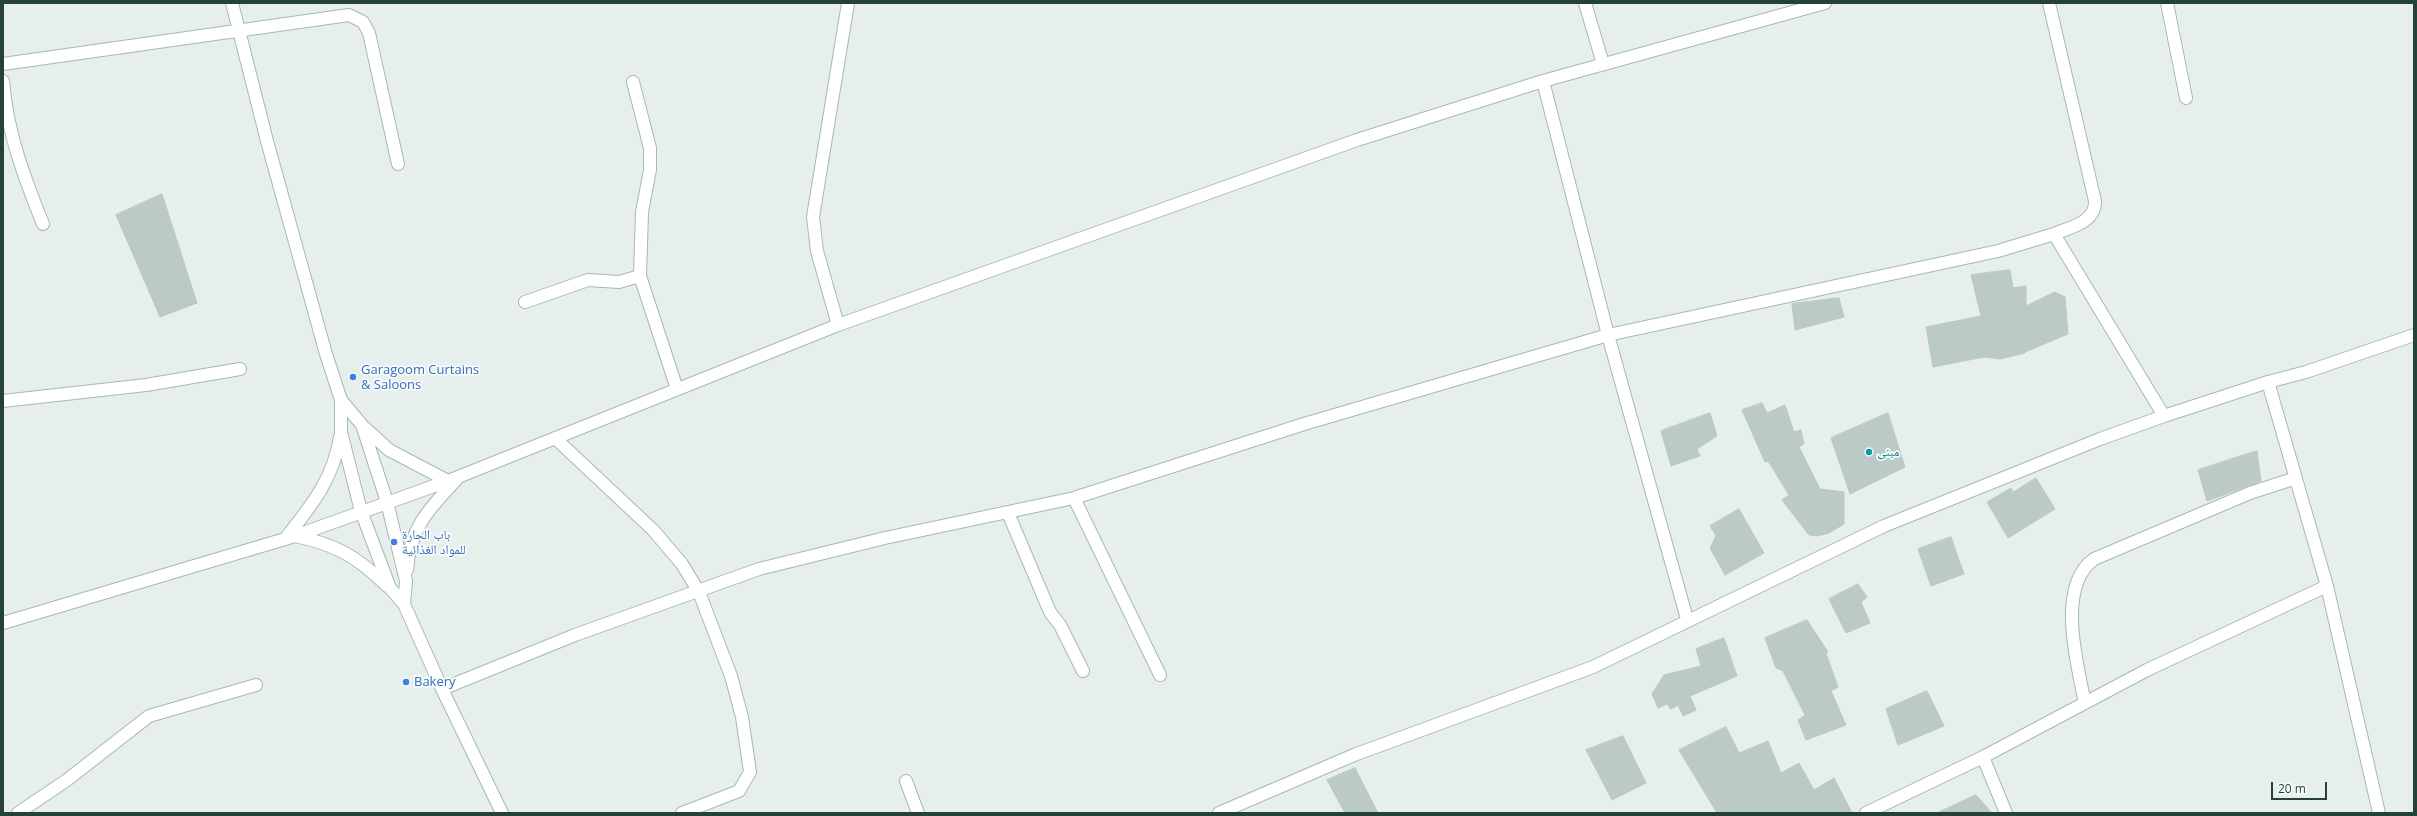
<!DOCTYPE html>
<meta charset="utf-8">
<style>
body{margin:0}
#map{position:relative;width:2417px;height:816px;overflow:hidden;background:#e6efeb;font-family:"Open Sans",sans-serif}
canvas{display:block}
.frame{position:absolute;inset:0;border:4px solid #24423a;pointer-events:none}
.scale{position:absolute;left:2271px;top:782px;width:56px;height:18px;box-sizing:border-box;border:2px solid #24423a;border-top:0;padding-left:5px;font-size:12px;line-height:14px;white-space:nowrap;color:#24423a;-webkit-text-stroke:3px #f7fbf9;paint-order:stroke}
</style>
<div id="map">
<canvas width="2417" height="816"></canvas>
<div class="frame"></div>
<div class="scale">20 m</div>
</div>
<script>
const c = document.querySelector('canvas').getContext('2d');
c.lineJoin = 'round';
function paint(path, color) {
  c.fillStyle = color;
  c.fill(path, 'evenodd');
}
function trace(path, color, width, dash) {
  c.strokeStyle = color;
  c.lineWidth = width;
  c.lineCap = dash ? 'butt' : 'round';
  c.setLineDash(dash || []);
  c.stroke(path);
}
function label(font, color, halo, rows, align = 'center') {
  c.font = font + ' "Open Sans","Noto Naskh Arabic",sans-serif';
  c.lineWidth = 3.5;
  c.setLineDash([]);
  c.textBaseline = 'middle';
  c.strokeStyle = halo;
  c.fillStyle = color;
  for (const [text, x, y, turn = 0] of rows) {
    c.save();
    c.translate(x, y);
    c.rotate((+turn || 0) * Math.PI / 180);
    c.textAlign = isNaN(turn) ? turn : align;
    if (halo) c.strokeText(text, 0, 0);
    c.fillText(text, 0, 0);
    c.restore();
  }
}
const building = new Path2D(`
 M162,194l35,109 -37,14 -44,-102z
 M2010,270l3,18 13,-2v20l29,-14 10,5 3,37 -43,18v1l-25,6 -16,-2 -51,10 -7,-40 55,-11 -10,-41z
 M1839,298l5,19 -49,13 -3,-26z
 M1762,403l5,10 18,-8 9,27 7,-2 3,14 -5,3 21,42 24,3v32l-15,9 -12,3 -8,-1 -27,-35 7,-5 -21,-34 -3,1 -23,-52z
 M1710,413l7,23 -20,13 3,7 -29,10 -10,-35z
 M1888,413l17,54 -55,27 -19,-56z
 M2257,451l4,30 -54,20 -9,-31z
 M2036,478l19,31 -47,29 -21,-36 24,-14 2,4z
 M1739,509l25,44 -39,22 -15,-27 6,-12 -6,-10z
 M1951,537l13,37 -33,12 -13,-37z
 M1858,584l9,13 -6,5 9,21 -24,10 -17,-34z
 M1807,620l21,32 -2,1 12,34 -7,4 15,34 -40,15 -8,-20 7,-5 -22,-44 -7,-3 -11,-30z
 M1724,638l13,38 -47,20 6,14 -13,6 -5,-11 -7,4 -4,-5 -9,4 -6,-14 12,-19 37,-9 -5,-17z
 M1927,691l17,35 -46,19 -12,-36z
 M1726,727l13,26 29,-12 13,32 18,-10 15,27 20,-12 18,35h-135l-38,-63z
 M1623,736l23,47 -34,17 -26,-50z
 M1355,768l23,45h-33l-18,-33z
 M1976,795l16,18h-55z`);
paint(building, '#bbcac4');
trace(building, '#b8c9c2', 1);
const minor = new Path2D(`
 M232,3l35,138 59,213 15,46v32l20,79 29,77 14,16 38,85 60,124
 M1585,3l18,61
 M2049,3l46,198c1,21 -24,26 -41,33
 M2167,3l19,95
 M3,64l346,-49 14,7 6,11 29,131
 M3,81c4,51 21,96 40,143
 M1543,81l65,254 79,284
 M633,82l17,66v22l-8,42 -2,64 37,113
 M525,302l63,-22 31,2 21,-6
 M838,325l-21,-74 -4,-34 35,-214
 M2268,382l59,204 52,227
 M341,400l21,25 25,77 19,79 -2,23
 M3,401l143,-16 94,-16
 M365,428l24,22 59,31
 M555,438l98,92 29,34 17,28 32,84 11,41 8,55 -11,19 -57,22
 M1074,498l86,177
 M1008,513l42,99 10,13 23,46
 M295,536c40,8 63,21 92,50
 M285,539c26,-33 48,-59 55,-102
 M407,570c3,-43 22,-61 50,-91
 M3,623l292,-87 153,-55 390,-156 519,-185 186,-59 282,-78
 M442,689l133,-54 184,-66 126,-31 189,-40 230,-74 304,-89 390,-84 56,-17 110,182
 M2085,703c-8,-39 -29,-117 9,-144l156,-66 46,-15
 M1983,757l23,56
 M906,781l12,32
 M18,813l49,-33 82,-64 107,-31
 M1219,813l135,-58 239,-88 291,-141 216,-87 64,-23 104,-34 38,-10 108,-37
 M1866,813l117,-56 164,-87 180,-84`);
trace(minor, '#a8b8b2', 14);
trace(minor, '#fff', 12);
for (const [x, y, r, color] of [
 [353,377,4,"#3f7fe0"],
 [1869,452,4,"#0f9aa8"],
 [394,542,4,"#3f7fe0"],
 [406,682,4,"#3f7fe0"]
]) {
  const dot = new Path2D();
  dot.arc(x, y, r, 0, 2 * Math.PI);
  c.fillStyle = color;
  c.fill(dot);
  trace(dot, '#f7fbf9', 1.5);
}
label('13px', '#366cbe', '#f7fbf9', [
 ["Garagoom Curtains",361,370],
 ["& Saloons",361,385],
 ["باب الحارة",402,535],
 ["للمواد الغذائية",402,550],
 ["Bakery",414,682]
], 'left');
label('13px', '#0d838f', '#f7fbf9', [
 ["مبنى",1877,452]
], 'left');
</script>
